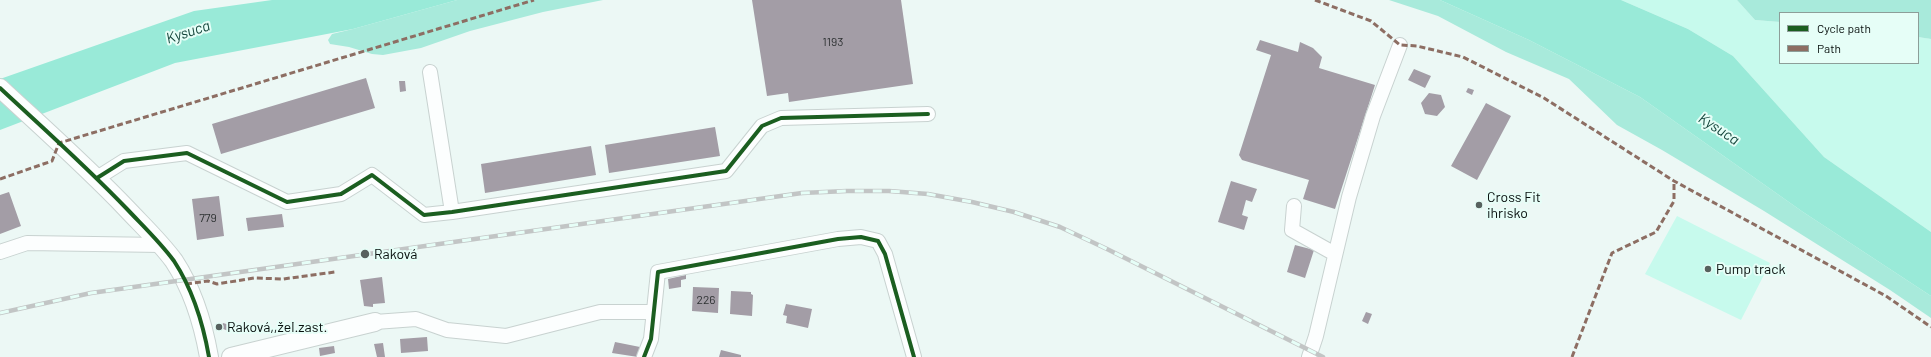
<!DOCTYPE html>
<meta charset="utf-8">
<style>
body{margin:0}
#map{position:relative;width:1931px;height:357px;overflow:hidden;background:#ecf8f5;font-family:Barlow,sans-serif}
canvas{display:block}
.legend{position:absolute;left:1779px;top:12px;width:140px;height:52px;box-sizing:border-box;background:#e6fef7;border:1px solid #8d9e99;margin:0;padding:5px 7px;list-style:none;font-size:12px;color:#070f0d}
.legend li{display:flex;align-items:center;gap:8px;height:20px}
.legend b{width:20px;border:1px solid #8d9e99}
</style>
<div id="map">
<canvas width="1931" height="357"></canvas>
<ul class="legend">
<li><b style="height:5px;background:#1b5e20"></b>Cycle path</li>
<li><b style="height:5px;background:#8d6e63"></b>Path</li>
</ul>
</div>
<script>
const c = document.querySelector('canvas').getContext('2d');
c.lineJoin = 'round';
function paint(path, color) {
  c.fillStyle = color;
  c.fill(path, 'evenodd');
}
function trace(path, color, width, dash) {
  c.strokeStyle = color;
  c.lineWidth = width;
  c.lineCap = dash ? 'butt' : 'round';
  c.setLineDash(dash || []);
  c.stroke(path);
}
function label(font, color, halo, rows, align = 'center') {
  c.font = font + ' Barlow,sans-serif';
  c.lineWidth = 4;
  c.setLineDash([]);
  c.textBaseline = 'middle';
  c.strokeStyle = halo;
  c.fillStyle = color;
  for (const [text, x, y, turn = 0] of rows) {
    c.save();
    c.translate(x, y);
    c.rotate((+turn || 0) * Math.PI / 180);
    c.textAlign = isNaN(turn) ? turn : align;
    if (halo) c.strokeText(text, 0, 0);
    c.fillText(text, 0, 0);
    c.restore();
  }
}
paint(new Path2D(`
 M1621,0h116l18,20 25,2v41h138v-26l13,2v193l-107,-75 -91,-101 -45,-27z
 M1677,216l93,47 -29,57 -96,-46z`), '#c7faed');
paint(new Path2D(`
 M457,0h146l-60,12 -73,19 -49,17 -38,7 -11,-1 -23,-7 -19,-3 -2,-4 4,-6 21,-5z
 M1389,0h51l89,40 111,57 163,115 128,84v22l-41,-28 -126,-79 -102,-61 -45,-25 -48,-46 -63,-27 -68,-36z
 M1737,0h194v39l-13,-2v-24h-138v9l-25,-2z`), '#a8eadb');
paint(new Path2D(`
 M272,0h185l-104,29 -178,34 -175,67v-51l194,-68z
 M1440,0h181l67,29 45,27 91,101 107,75v64l-128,-84 -163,-115 -111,-57z`), '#99ead8');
paint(new Path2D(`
 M752,0h149l12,84 -124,18 -1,-9 -21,3z
 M1260,40l38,12 2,-10 13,6 9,9 -3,11 56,17 -40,124 -32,-10 6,-19 -67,-20 -3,-5 32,-100 -15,-5z
 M1414,69l17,7 -6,12 -17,-8z
 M366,78l9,30 -154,46 -9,-30z
 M399,81h6l1,10 -6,1z
 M1468,88l6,2 -2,5 -6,-3z
 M1429,93l12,2 4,12 -8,9 -12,-2 -4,-11z
 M1486,103l25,13 -34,64 -26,-14z
 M715,127l5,29 -111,17 -4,-28z
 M591,146l5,29 -111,18 -4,-29z
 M1231,181l26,8 -5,13 -6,-2 -4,15 6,2 -4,13 -26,-8z
 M9,192l12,34 -21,8v-39z
 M219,196l5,40 -27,4 -5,-41z
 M282,214l2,13 -36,4 -2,-13z
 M1295,245l19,5 -9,28 -18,-6z
 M686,275v4l-5,1v7l-12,2 -1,-10z
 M382,277l3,26 -12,1v3l-9,-1 -4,-26z
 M693,287l26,1 -1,25 -26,-2z
 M731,291l20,1v2l2,1 -1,21 -22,-2z
 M786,304l26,5 -4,19 -22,-5 1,-7 -4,-1z
 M1366,312l6,2 -4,10 -6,-3z
 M223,323l7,2 -2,6 -7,-3z
 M427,337l1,14 -27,2 -1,-14z
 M615,342l25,5 -2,10 -26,-4z
 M383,343l2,14h-8l-3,-13z
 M334,346l1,7 -15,3 -1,-8z
 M721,350l20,5v2h-22z`), '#a39da6');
const minor = new Path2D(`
 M430,72l22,140
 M97,178l27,-17 63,-8 100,49 54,-8 31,-19 52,40 28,-3 274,-41 36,-45 19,-8 147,-4
 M1294,206l-2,24 43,24
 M0,252l27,-9 134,2
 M375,322l41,-3 31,11 59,6 94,-24h53
 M644,357l7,-18 7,-67 180,-33 23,-2 17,4 7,13 29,103
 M1309,357l7,-21 33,-139 24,-81 27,-71`);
const tertiary = new Path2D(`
 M0,88c43,40 87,79 127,121 16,17 33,33 47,52 19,29 29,62 35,96
 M231,357l144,-35`);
trace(minor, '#c8d2d0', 16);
trace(tertiary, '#c8d2d0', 20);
trace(minor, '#fcfefe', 14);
trace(tertiary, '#fcfefe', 18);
const rail = new Path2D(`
 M0,313l91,-20 711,-100 45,-2h42l39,3 44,8 42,10 46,15 47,22 216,108`);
trace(rail, '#c2c5c5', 4.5);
trace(rail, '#e6fef7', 3, [9]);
trace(new Path2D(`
 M1315,0l56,21 29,24 17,1 46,11 81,41 130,83 212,115 45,31
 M0,179l52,-18 7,-18 475,-143
 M186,284l22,-3 9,3 37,-6 29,1 52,-7
 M1572,357l40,-104 44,-21 18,-31v-20`), '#8d6e63', 3, [6, 3]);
trace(new Path2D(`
 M0,88c43,40 87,79 127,121 16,17 33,33 47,52 19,29 29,62 35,96
 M97,178l27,-17 63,-8 100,49 54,-8 31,-19 52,40 28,-3 274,-41 36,-45 19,-8 147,-4
 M644,357l7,-18 7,-67 180,-33 23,-2 17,4 7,13 29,103`), '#1b5e20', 4);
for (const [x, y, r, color] of [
 [1479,205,4,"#57615e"],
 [365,254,5,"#57615e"],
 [1708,269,4,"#57615e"],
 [219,327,4,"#57615e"]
]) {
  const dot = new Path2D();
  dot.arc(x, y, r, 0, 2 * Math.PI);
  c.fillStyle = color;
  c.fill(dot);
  trace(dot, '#e6fef7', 1.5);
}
label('12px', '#2e3233', null, [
 ["1193",833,42],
 ["779",208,218],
 ["226",706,300]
]);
label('14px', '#070f0d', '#e6fef7', [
 ["Cross Fit",1487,197],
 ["ihrisko",1487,213],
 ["Raková",374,254],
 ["Pump track",1716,269],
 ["Raková,,žel.zast.",227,327]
], 'left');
label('italic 15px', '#15463c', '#e6fef7', [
 ["Kysuca",188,32,-18],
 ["Kysuca",1719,129,33]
]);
</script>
